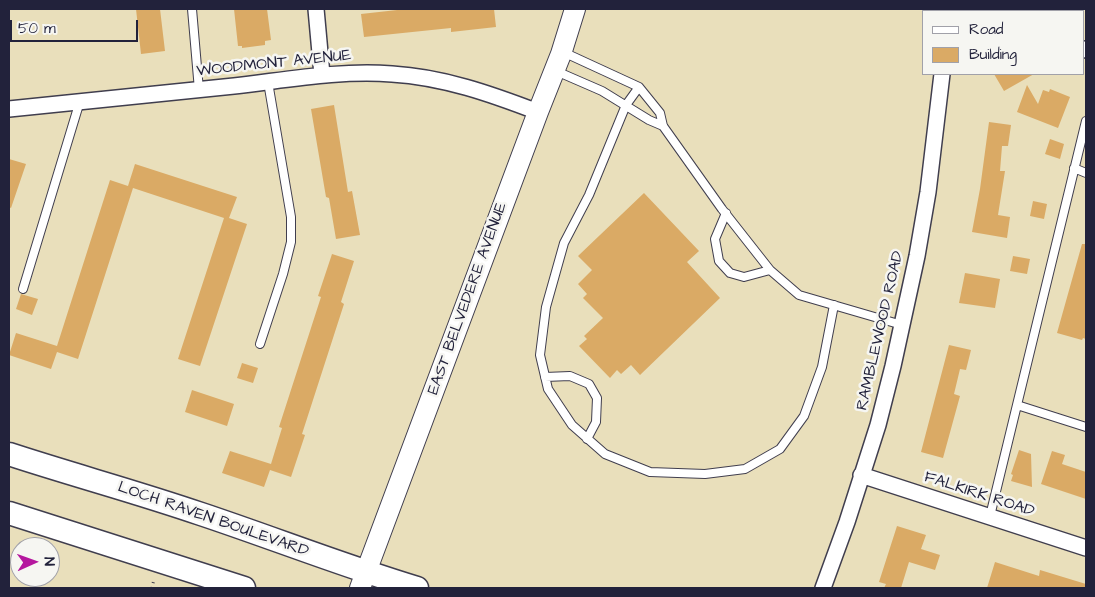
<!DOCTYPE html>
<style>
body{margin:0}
#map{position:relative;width:1095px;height:597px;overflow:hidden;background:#e9dfbb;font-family:"Architects Daughter",sans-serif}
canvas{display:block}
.frame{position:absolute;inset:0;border:10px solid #22223b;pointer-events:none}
.legend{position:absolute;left:922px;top:10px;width:162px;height:65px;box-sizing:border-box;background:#f6f6f2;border:1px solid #a1a1a9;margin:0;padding:6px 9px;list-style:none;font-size:15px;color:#22223b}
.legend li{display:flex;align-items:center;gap:10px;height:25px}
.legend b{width:25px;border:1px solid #a1a1a9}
.north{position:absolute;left:10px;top:537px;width:50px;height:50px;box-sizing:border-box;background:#f6f6f2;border:1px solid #a1a1a9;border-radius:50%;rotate:88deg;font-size:14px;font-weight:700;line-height:20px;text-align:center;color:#22223b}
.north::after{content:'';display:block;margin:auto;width:18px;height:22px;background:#b5179e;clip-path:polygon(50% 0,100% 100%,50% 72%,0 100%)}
.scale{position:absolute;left:10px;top:20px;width:128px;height:22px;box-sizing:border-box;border:2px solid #22223b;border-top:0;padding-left:6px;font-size:15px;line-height:18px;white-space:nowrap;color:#22223b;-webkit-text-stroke:4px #f6f6f2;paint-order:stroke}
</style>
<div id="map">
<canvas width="1095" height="597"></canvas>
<div class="frame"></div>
<ul class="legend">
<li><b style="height:6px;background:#fff"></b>Road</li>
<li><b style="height:14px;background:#daaa65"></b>Building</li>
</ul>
<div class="north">N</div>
<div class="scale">50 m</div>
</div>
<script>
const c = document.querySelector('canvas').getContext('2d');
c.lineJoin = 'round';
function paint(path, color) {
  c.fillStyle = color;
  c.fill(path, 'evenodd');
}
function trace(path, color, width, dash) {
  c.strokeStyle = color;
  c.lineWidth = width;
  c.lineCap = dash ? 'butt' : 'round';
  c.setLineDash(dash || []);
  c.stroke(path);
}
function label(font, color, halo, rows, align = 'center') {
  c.font = font + ' "Architects Daughter",sans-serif';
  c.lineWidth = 5;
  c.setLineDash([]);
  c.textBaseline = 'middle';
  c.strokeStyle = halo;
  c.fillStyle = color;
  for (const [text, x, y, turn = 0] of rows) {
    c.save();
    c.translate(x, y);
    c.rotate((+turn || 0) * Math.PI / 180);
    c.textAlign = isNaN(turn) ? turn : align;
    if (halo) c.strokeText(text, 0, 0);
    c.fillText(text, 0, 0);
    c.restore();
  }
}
paint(new Path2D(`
 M136,9h24l5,42 -24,3z
 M234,9h33l4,31 -6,1v4l-23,3v-2h-4z
 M406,9h88l2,18 -45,5v-4l-87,9 -3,-23z
 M994,74h40l-30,17z
 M1027,85l11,19 5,-14 6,2 1,-3 20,8 -12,31 -41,-16z
 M334,105l14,87 4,-1 8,44 -24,4 -7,-41 -3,-1 -15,-88z
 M989,122l22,3 -3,21h-6l-2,25h5l-7,44 12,2 -3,21 -35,-6 8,-43z
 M1050,139l14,5 -4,15 -15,-5z
 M9,159l17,5 -15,44 -2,-1z
 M135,164l102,33 -8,21 18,6 -47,142 -22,-7 46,-141 -91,-30 -55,171 -21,-7 -6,17 -42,-14 7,-22 41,13 53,-166 18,6z
 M644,193l55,58 -12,11 33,36 -80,77 -9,-10 -10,9 -4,-4 -7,8 -31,-32 8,-7 -3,-3 19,-18 -20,-20 4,-4 -9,-10 14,-14 -14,-14z
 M1033,201l14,3 -3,15 -14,-3z
 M1082,244h4v95l-3,-1 -1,2 -25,-7z
 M332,254l22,7 -13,41 3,2 -42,130 3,1 -14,42 -21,-7 -6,17 -42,-14 8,-22 41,13 11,-36 -3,-1 42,-130 -3,-1z
 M1013,256l17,3 -3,15 -17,-3z
 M965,273l35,6 -5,29 -36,-5z
 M21,294l17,5 -6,16 -16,-6z
 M949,345l22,5 -5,20 -6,-1 -6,25 6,2 -17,62 -22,-6z
 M242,363l16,5 -5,15 -16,-5z
 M192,390l42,14 -7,22 -42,-14z
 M1019,450l12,4 1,33 -21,-6 2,-6 -2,-1z
 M1052,451l13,4 -3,9 24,8v27l-45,-15z
 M897,526l29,9 -5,14 19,6 -5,15 -26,-8 -8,26h-17l2,-4 -7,-2z
 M995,562l44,14 1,-6 46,14v4h-99z`), '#daaa65');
const lane = new Path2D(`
 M192,9l7,81
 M563,52l76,35 21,26 3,13 59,83 48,61 29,25 103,30
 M556,71l46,20 47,29 14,6
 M639,87l-13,18 -37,90 -25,48 -18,64 -6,48 8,34 24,36 33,29 45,18 55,2 40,-5 35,-20 24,-33 18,-49 12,-62
 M1074,168l12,5
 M726,213l-11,26 4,22 11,12 14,4 26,-7
 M23,289l57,-188
 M260,344l23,-70 8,-32v-25l-23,-135
 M545,377l25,-1 19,8 8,14 -1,24 -9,17
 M1017,405l69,22
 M990,516l96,-395`);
const street = new Path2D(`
 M316,9l6,66
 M996,9l5,2
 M949,11v-2
 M1084,49l2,1
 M9,109c75,-8 150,-15 225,-23 53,-6 105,-16 158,-12 51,3 99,20 146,38
 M861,475l225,73
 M823,588l24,-66 31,-97 15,-59 24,-110 11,-64 14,-118`);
const secondary = new Path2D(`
 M360,588l178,-476 23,-58 14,-45`);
const primary = new Path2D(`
 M9,454c64,21 128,38 192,60 72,24 143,52 216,74
 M9,513l235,75`);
trace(lane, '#403e4e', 10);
trace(street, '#403e4e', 18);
trace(secondary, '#403e4e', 22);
trace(primary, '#403e4e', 25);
trace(new Path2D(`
 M152,588l2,-9`), '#403e4e', 3, [1, 4]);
trace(lane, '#fff', 8);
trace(street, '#fff', 15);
trace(secondary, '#fff', 20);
trace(primary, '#fff', 22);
label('16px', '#22223b', '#f6f6f2', [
 ["WOODMONT AVENUE",274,64,-6],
 ["EAST BELVEDERE AVENUE",468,299,-70],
 ["RAMBLEWOOD ROAD",881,331,-77],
 ["FALKIRK ROAD",979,495,18],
 ["LOCH RAVEN BOULEVARD",213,520,19]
]);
</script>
